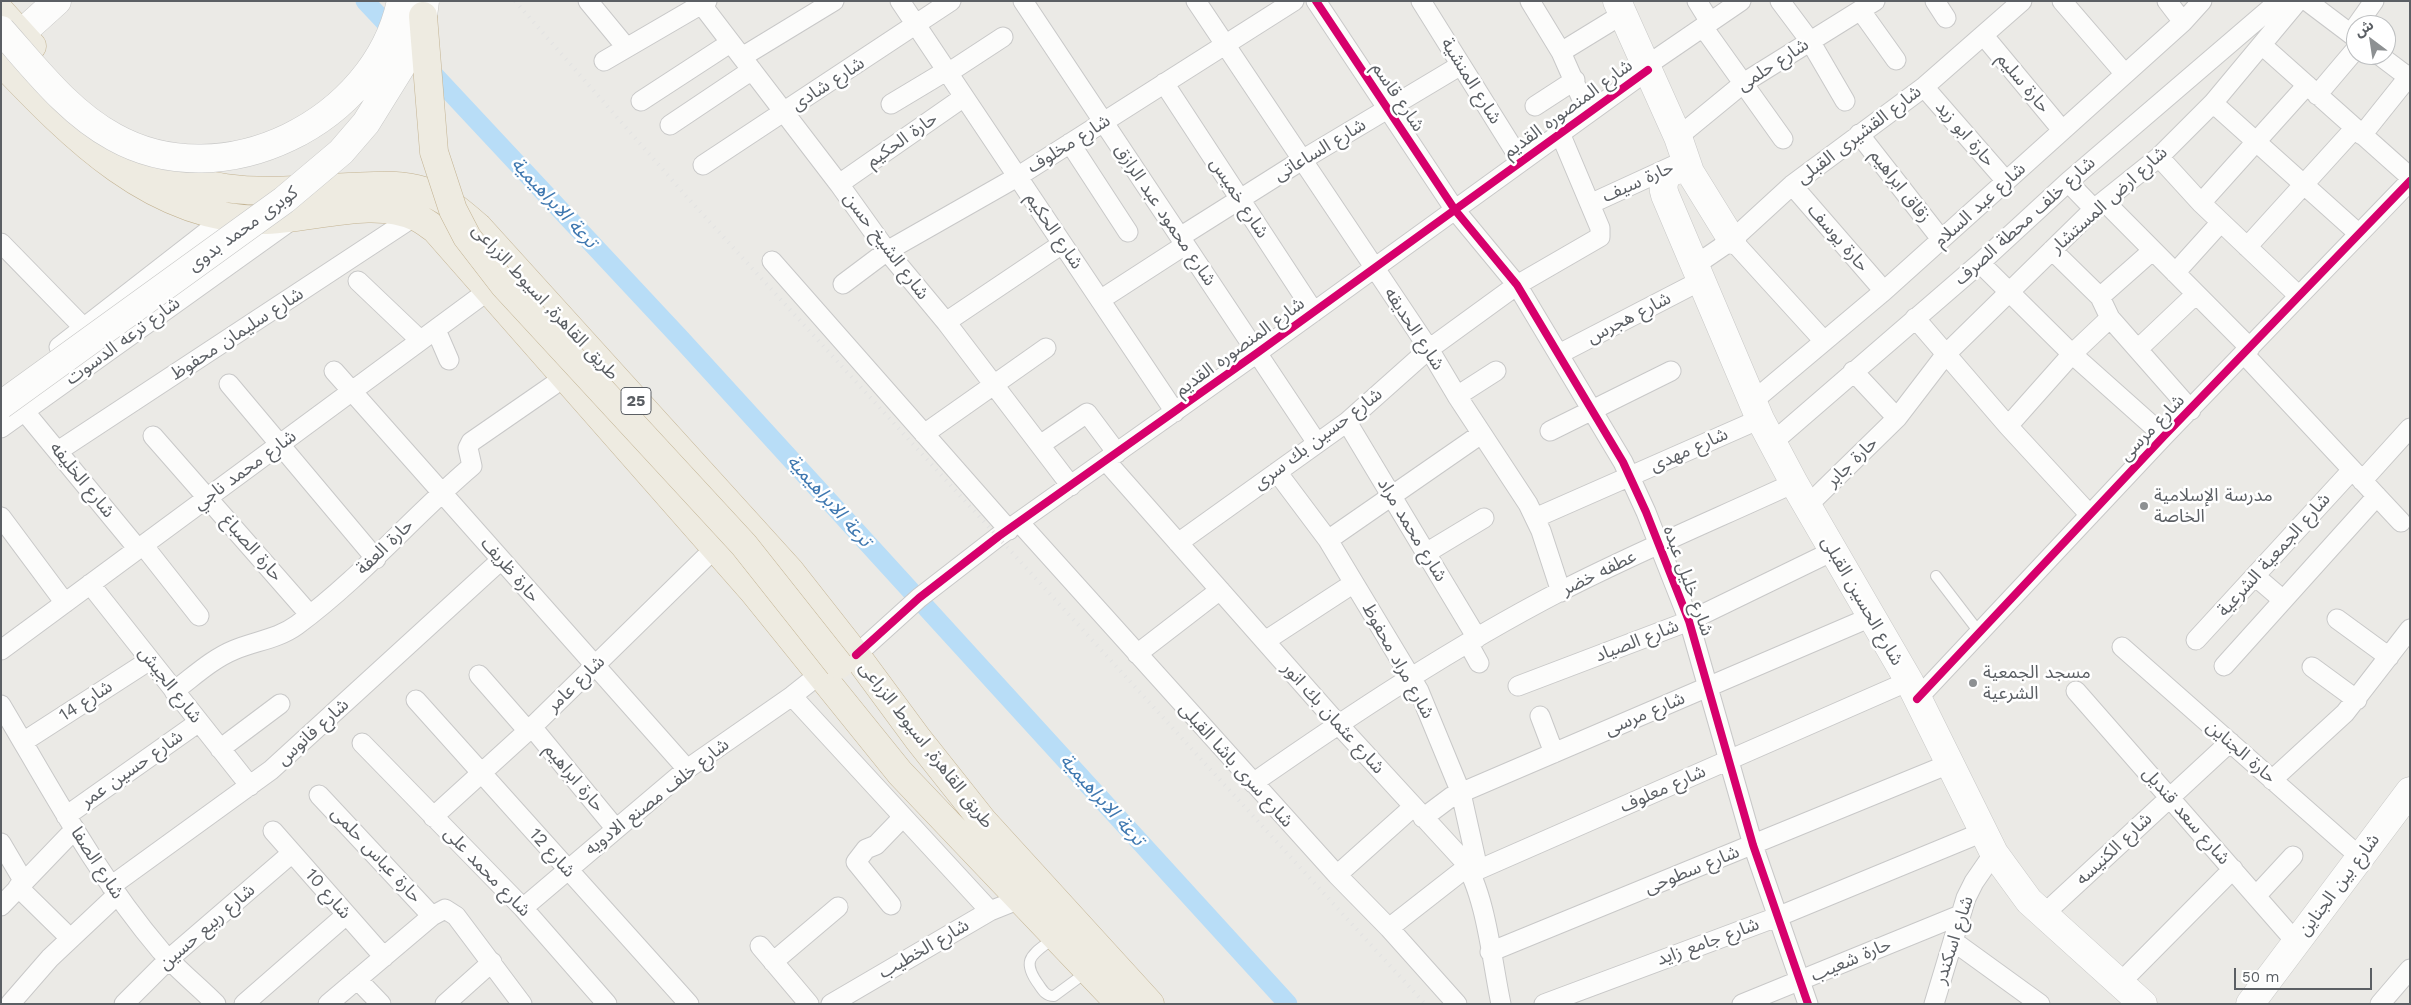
<!DOCTYPE html>
<meta charset="utf-8">
<style>
body{margin:0}
#map{position:relative;width:2411px;height:1005px;overflow:hidden;background:#ebeae6;font-family:"Work Sans","Noto Sans Arabic",sans-serif}
canvas{display:block}
.frame{position:absolute;inset:0;border:2px solid #5b5f64;pointer-events:none}
.north{position:absolute;left:2346px;top:15px;width:50px;height:50px;box-sizing:border-box;background:#fff;border:1px solid #bdbfc1;border-radius:50%;rotate:329deg;font-size:14px;font-weight:700;line-height:20px;text-align:center;color:#5b5f64}
.north::after{content:'';display:block;margin:auto;width:18px;height:22px;background:#8d9092;clip-path:polygon(50% 0,100% 100%,50% 72%,0 100%)}
.scale{position:absolute;left:2234px;top:968px;width:138px;height:22px;box-sizing:border-box;border:2px solid #5b5f64;border-top:0;padding-left:6px;font-size:15px;line-height:18px;white-space:nowrap;color:#5b5f64;-webkit-text-stroke:4px #fff;paint-order:stroke}
</style>
<div id="map">
<canvas width="2411" height="1005"></canvas>
<div class="frame"></div>
<div class="north">ش</div>
<div class="scale">50 m</div>
</div>
<script>
const c = document.querySelector('canvas').getContext('2d');
c.lineJoin = 'round';
function trace(path, color, width, dash) {
  c.strokeStyle = color;
  c.lineWidth = width;
  c.lineCap = dash ? 'butt' : 'round';
  c.setLineDash(dash || []);
  c.stroke(path);
}
function label(font, color, halo, rows, align = 'center') {
  c.font = font + ' "Work Sans","Noto Sans Arabic",sans-serif';
  c.lineWidth = 5;
  c.setLineDash([]);
  c.textBaseline = 'middle';
  c.strokeStyle = halo;
  c.fillStyle = color;
  for (const [text, x, y, turn = 0] of rows) {
    c.save();
    c.translate(x, y);
    c.rotate((+turn || 0) * Math.PI / 180);
    c.textAlign = isNaN(turn) ? turn : align;
    if (halo) c.strokeText(text, 0, 0);
    c.fillText(text, 0, 0);
    c.restore();
  }
}
trace(new Path2D(`
 M365,1l32,34
 M424,64l257,275 607,665`), '#b8ddf7', 19);
const lane = new Path2D(`
 M1936,576l43,56
 M1055,937c-21,17 -36,21 -16,48 4,6 7,11 15,11l34,-25`);
const street = new Path2D(`
 M588,1l38,46
 M900,1l275,411
 M1023,1l294,442
 M1196,1l233,348 28,47 71,108 13,27 20,61
 M1316,1l139,209 62,75 106,177 23,50 43,109 64,224 55,159
 M1421,1l100,160
 M1530,1l31,51 27,61
 M1697,1l13,21
 M1780,1l30,40 35,60
 M1935,1l11,17
 M2062,1l63,73
 M2167,1l16,21
 M2307,1l49,37
 M702,5l137,179 48,67 59,71 125,164
 M1861,11l35,49
 M2357,25l17,-24
 M1703,27l80,112
 M1984,36l78,94
 M2263,46l147,131
 M1561,52l62,-38
 M2379,55l29,22
 M742,57l92,-56
 M604,61l103,-60
 M1646,66l95,-65
 M948,73l55,-36
 M1164,83l150,229
 M1924,87l82,94
 M2317,95l39,-46
 M641,101l89,-58
 M2213,103l146,131
 M891,104l55,-33
 M1535,106l40,-26
 M670,125l82,-55
 M1859,134l82,105
 M2362,135l48,-60
 M1678,137l67,-55 130,-81
 M1070,143l58,89
 M2159,157l42,46 98,93
 M703,165l248,-164
 M2068,182l26,27
 M839,184l125,-87
 M1792,185l92,106
 M2104,201l146,147
 M2201,203l106,-118
 M1590,204l85,-39
 M1180,237l122,-77 159,-95
 M1732,240l92,101
 M1,243l83,85
 M2247,247l108,-119
 M2052,250l48,47 10,21 81,92
 M772,261l237,269
 M1980,263l92,91 92,82
 M1694,266l38,-26 60,-55 132,-98 98,-86
 M2175,273l46,-51
 M358,281l62,59
 M843,284l44,-33 130,-74 277,-176
 M2100,297l52,-46
 M1100,300l85,-55
 M1915,318l93,108 82,89
 M946,322l116,-78
 M436,330l13,30
 M59,347l167,-130
 M2138,349l58,-55
 M1559,354l141,-73
 M2244,354l157,168
 M334,371l353,398
 M1853,371l44,47
 M229,384l147,175
 M1457,396l39,-25
 M1752,402l132,-111 299,-269 19,-21
 M25,412l113,137
 M1347,422l130,216
 M2008,426l64,-72 38,-36
 M1,428l292,-209
 M1550,431l121,-60
 M924,434l122,-86
 M153,436l157,179
 M1773,442l207,-179 88,-81 211,-181
 M1040,445l47,-32 30,40
 M58,451l357,-235
 M1106,461l232,263 125,136c23,34 29,102 38,144
 M1277,472l51,68 91,151 42,102 17,76
 M2362,481l48,-53
 M1807,506l90,-88 49,-64 148,-145 65,-52 54,-54 85,-102
 M1,517l64,86
 M1535,518l225,-99
 M1019,522l318,353 52,53 68,76
 M1328,540l153,-106
 M1178,543l169,-121 82,-73 88,-64 83,-48v-9l-40,-95
 M143,545l56,71
 M1426,553l58,-35
 M2255,576l28,24
 M90,584l160,202
 M2337,619l52,38
 M2196,640l156,-170
 M1265,641l89,-58
 M1468,643l11,20
 M2122,647l238,210
 M1,650l488,-360
 M1137,654l83,-64
 M856,655l63,-57 80,-62 258,-183 391,-283
 M2224,666l153,-170
 M2312,667l45,33
 M479,675l49,56
 M1518,686l171,-65 144,-70
 M174,691c19,-14 38,-32 60,-41 21,-9 44,-11 63,-25 64,-47 115,-108 175,-159l-4,-18 3,-6 94,-65
 M2076,691l220,251
 M792,696l198,215
 M1917,699l247,-263 246,-255
 M416,700l273,304
 M1,705c50,84 96,171 160,246 17,19 37,35 55,53
 M1540,716l14,37
 M532,727l84,102
 M23,742l127,-82
 M362,743l161,165 84,96
 M220,749l60,-45
 M2272,780l73,-67 65,-84
 M1253,783c99,-69 200,-136 308,-192 76,-39 155,-72 233,-108
 M319,795l113,121
 M66,816l133,-94
 M433,817l99,-90 183,-179
 M1423,818l28,-21 420,-180
 M273,831l111,126
 M1,843l23,39
 M1471,873l438,-192
 M1337,875l76,-68
 M111,886l160,-116 230,-210
 M18,887l52,51
 M2256,896l37,-40
 M891,905l-35,-43 10,-13 10,-4 27,-28
 M1,906l74,-77
 M523,908l164,-139 105,-73 29,-23
 M2043,915l187,-173
 M1389,928l78,-61
 M1953,941l87,63
 M760,946l49,58
 M1490,952l459,-188
 M773,962l65,-55
 M357,979l24,25
 M2119,984l114,-115
 M10,1004l40,-46 67,-63
 M124,1004l45,-45 123,-106
 M244,1004l102,-89
 M328,1004l104,-88 13,-7 11,7 66,88
 M445,1004l47,-42
 M831,1004l159,-93 30,-12
 M1544,1004l233,-87 206,-85
 M1742,1004l218,-89
 M1934,1004l32,-106 8,-16 20,-29
 M2380,1004l30,-35`);
const secondary = new Path2D(`
 M1617,1l61,136 12,35
 M4,49l53,-48
 M1732,240l-42,-68c-17,-8 -31,6 -25,23l95,224 34,64 115,198 85,172 35,48 114,103
 M2250,1004l160,-213`);
const highway = new Path2D(`
 M1,12l31,34
 M1,62c71,74 151,157 261,158 47,0 111,-24 154,-3 7,3 13,8 19,12l318,362 147,182 220,231
 M134,149c66,53 137,42 215,38 25,-1 51,-4 75,4 21,7 38,22 54,36l312,344 66,84 62,84 65,82 167,183`);
trace(lane, '#c8c8c8', 12);
trace(street, '#c8c8c8', 21);
trace(secondary, '#c7c7c6', 29);
trace(highway, '#c3b392', 29);
trace(lane, '#fcfcfb', 10);
trace(street, '#fcfcfb', 19);
trace(secondary, '#fcfcfb', 28);
trace(highway, '#eeebe1', 28);
trace(new Path2D(`
 M515,1l171,195 739,808`), '#e2e2e2', 4, [1, 6]);
const secondaryBridge = new Path2D(`
 M1,30c34,38 67,82 113,107 109,61 262,-15 287,-136
 M1,405l283,-205 57,-48 25,-29 41,-66 16,-41 2,-15`);
const highwayBridge = new Path2D(`
 M423,16l11,136 19,58 14,27 37,48 240,260 95,120`);
trace(secondaryBridge, '#c7c7c6', 29, []);
trace(highwayBridge, '#c3b392', 29, []);
trace(secondaryBridge, '#fcfcfb', 28);
trace(highwayBridge, '#eeebe1', 28);
trace(new Path2D(`
 M1316,1l139,209 62,75 106,177 23,50 43,109 64,224 55,159
 M856,655l63,-57 80,-62 258,-183 391,-283
 M1917,699l247,-263 246,-255`), '#d6006c', 8);
for (const [x, y, r, color] of [
 [2144,506,5,"#8d9092"],
 [1973,683,5,"#8d9092"]
]) {
  const dot = new Path2D();
  dot.arc(x, y, r, 0, 2 * Math.PI);
  c.fillStyle = color;
  c.fill(dot);
  trace(dot, '#fff', 2);
}
for (const [x, y, w] of [
 [636,401,30]
]) {
  const box = new Path2D();
  box.roundRect(x - w / 2, y - 13.5, w, 27, 4);
  c.fillStyle = '#fff';
  c.fill(box);
  trace(box, '#5b5f64', 1);
}
label('bold 16px', '#5b5f64', null, [
 ["25",636,401]
]);
label('18px', '#5b5f64', '#fff', [
 ["شارع حلمى",1773,65,-33],
 ["شارع المنشية",1471,81,58],
 ["حارة سليم",2023,83,50],
 ["شارع شادى",828,84,-33],
 ["شارع قاسم",1398,97,56],
 ["شارع المنصوره القديم",1568,109,-36],
 ["حارة ابو زيد",1965,134,49],
 ["شارع القشيرى القبلى",1859,135,-37],
 ["حارة الحكيم",902,140,-35],
 ["شارع مخلوف",1069,144,-32],
 ["شارع الساعاتى",1320,150,-31],
 ["حارة سيف",1638,182,-24],
 ["زقاق ابراهيم",1900,186,52],
 ["شارع خميس",1239,198,57],
 ["شارع ارض المستشار",2109,200,-42],
 ["شارع عبد السلام",1980,205,-42],
 ["شارع محمود عبد الرازق",1165,215,56],
 ["شارع خلف محطة الصرف",2025,221,-42],
 ["كوبرى محمد بدوى",243,229,-36],
 ["شارع الحكيم",1054,231,56],
 ["حارة يوسف",1838,238,49],
 ["شارع الشيخ حسن",886,246,53],
 ["طريق القاهرة, اسيوط الزراعى",545,302,47],
 ["شارع هجرس",1629,318,-27],
 ["شارع الحديقه",1414,329,57],
 ["شارع سليمان محفوظ",237,334,-33],
 ["شارع ترعه الدسوت",123,341,-36],
 ["شارع المنصوره القديم",1240,347,-36],
 ["شارع مرسى",2152,428,-46],
 ["شارع حسين بك سرى",1318,439,-37],
 ["شارع مهدى",1689,450,-24],
 ["حارة جابر",1852,462,-44],
 ["شارع محمد ناجي",245,470,-36],
 ["شارع الخليفه",82,480,51],
 ["شارع محمد مراد",1412,530,59],
 ["حارة العفة",385,547,-44],
 ["حارة الصباغ",252,548,49],
 ["شارع الجمعية الشرعية",2274,555,-48],
 ["حارة ظريف",510,570,49],
 ["عطفه خضر",1599,573,-26],
 ["شارع خليل عبده",1688,581,70],
 ["شارع الحسين القبلى",1862,601,60],
 ["شارع الصياد",1637,641,-21],
 ["شارع مراد محفوظ",1398,661,61],
 ["شارع عامر",576,684,-44],
 ["شارع الجيش",170,685,52],
 ["شارع 14",86,701,-33],
 ["شارع مرسى",1645,714,-23],
 ["شارع عثمان بك انور",1333,718,48],
 ["شارع فانوس",313,732,-42],
 ["طريق القاهرة, اسيوط الزراعى",926,745,52],
 ["حارة الجناين",2241,752,41],
 ["شارع سرى باشا القبلى",1236,765,48],
 ["شارع حسين عمر",132,769,-35],
 ["حارة ابراهيم",574,778,50],
 ["شارع معلوف",1663,789,-24],
 ["شارع خلف مصنع الادويه",657,797,-38],
 ["شارع سعد قنديل",2186,816,49],
 ["شارع الكنيسه",2114,849,-43],
 ["شارع 12",552,853,48],
 ["حارة عباس حلمى",376,855,47],
 ["شارع الصفا",97,863,57],
 ["شارع سطوحى",1692,870,-22],
 ["شارع محمد على",487,872,46],
 ["شارع بين الجناين",2339,885,-53],
 ["شارع 10",328,894,49],
 ["شارع ربيع حسين",207,927,-41],
 ["شارع اسكندر",1954,940,-72],
 ["شارع جامع زايد",1708,942,-20],
 ["شارع الخطيب",924,949,-30],
 ["حارة شعيب",1851,960,-23]
]);
label('18px', '#5b5f64', '#fff', [
 ["مدرسة الإسلامية",2154,496],
 ["الخاصة",2154,517],
 ["مسجد الجمعية",1983,673],
 ["الشرعية",1983,694]
], 'left');
label('italic 19px', '#3f78b0', '#fff', [
 ["ترعة الابراهيمية",554,203,47],
 ["ترعة الابراهيمية",829,501,48],
 ["ترعة الابراهيمية",1102,800,48]
]);
</script>
